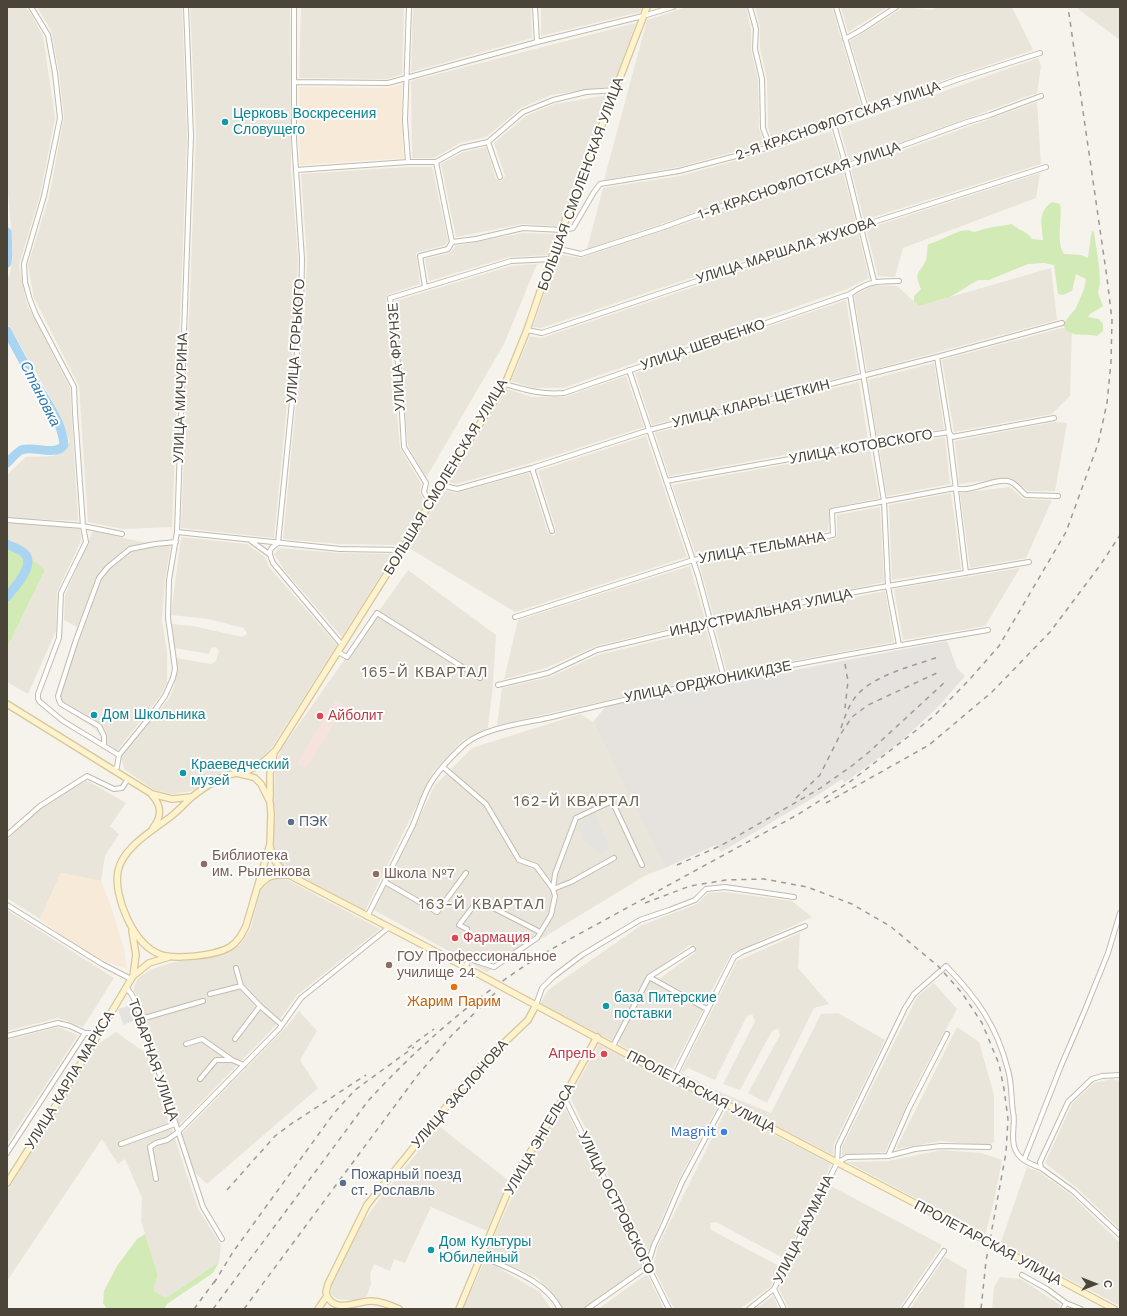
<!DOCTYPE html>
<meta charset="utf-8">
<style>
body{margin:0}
#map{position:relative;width:1127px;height:1316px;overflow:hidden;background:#f6f3ec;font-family:"Work Sans",sans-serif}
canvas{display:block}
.frame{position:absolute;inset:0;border:8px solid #4b4439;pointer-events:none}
.north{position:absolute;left:1075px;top:1264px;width:40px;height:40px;-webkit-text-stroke:3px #fff;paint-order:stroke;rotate:90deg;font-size:11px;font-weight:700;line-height:16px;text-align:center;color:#4b4439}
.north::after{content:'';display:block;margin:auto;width:14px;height:18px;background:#4b4439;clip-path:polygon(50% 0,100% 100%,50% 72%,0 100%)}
</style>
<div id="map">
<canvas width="1127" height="1316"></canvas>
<div class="frame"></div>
<div class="north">С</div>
</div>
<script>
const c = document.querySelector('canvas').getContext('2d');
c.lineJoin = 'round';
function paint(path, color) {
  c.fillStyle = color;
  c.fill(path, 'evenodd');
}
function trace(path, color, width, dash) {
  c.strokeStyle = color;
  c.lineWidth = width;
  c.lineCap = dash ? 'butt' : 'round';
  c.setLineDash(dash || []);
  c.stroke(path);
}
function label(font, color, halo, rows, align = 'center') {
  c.font = font + ' "Work Sans",sans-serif';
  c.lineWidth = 4;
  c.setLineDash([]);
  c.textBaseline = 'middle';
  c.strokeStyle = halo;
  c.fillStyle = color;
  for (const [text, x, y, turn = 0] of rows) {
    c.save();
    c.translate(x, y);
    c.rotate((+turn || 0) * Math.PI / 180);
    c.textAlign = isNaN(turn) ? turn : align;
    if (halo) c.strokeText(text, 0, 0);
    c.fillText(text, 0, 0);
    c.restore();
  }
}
paint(new Path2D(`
 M7,7h18l6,7 12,22 12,82 -15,77 -21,70 7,37 44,86 8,133 -71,-3v-42l3,-4 16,-15 28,-1 16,-14 -13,-33 -50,-87v-42l3,-6 3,-18 -6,-78z
 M37,7h145l5,129 -15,391 -49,2 -35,-7 -9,-136 -45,-88 -6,-33 21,-68 15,-79 -5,-46 -8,-42z
 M190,7h100l1,163 7,89 -2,52 -22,227 -93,-10 15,-393z
 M301,7h103l-2,67 -15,5 -88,-1z
 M413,7h118l1,31 -121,34z
 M541,7h101l-2,5 -99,24z
 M687,7h59l5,22v21l7,30 1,49 5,15 -86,23 -74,13 43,-160z
 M755,7h77l30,103 -90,31 -4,-14 -1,-48 -7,-31v-20z
 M841,7h47l-40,25z
 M904,7l27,3 7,-3h74l21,43 -75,25 -88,31 -20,-65z
 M1078,7h42v33l-42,-31z
 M636,23l-23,63 -62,9 -30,13 -35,29 -26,6 -26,15h-22l-1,-77z
 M1038,58l3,8 -4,27 -188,68 -9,-33z
 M609,95l-49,131 -38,-2 -66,13 -15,-73 22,-12 23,-5 10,32 6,2 3,-5 -11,-33 32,-27 28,-12z
 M1037,102l4,62 -177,56 -13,-51z
 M831,131l10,32 -254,86 16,-61 77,-12 91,-25z
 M408,167h24l16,74 -3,4 -29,8 4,31 -31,10 -3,4 14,150 21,36 -1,9 5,10 -25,42 -60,-1 -57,-5 22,-228 2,-53 -6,-84z
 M843,172l13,51 -315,105 -8,-1 25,-73 22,4z
 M1040,173l-4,25 -133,50 -8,29 -17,-1 -12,-47z
 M858,232l11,46 -22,11 -284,99h-29l-23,-7 19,-45 11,2z
 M523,233l33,1 -8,21 -39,2 -80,24 -4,-22 25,-6 5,-7z
 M537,264l-33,80 -78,134 -18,-32 -13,-145 116,-35z
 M1051,268l6,52 -190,51 -13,-75 10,-6 11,-5 22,1 22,20z
 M846,300l12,73 -206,52 -17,-52z
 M1062,328h10l-2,68 -18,18 -98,18 -12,-72z
 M934,363l10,66 -67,10 -9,-59z
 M626,376l18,51 -113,36 -75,21 -7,-2 58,-93 25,8h33z
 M859,382l9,58 -199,36 -14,-43z
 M1054,422l13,1 -12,68h-27l-17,-13 -52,6 -4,-43z
 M646,436l41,121 -172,55 -106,-64 35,-58 12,3 73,-20 19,60 6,3 2,-6 -18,-59z
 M945,437l5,47 -63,12 -8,-48z
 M870,449l9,49 -49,10 -2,23 -132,24 -24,-70z
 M1010,487l14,12 28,1 -26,58 -56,10 -10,-75z
 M951,493l10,76 -69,11 -3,-75z
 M880,507l4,75 -170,36 -15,-55 136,-24 2,-3v-21z
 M7,521l73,4 1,16 -24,51 -1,39 -28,63 -21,-12v-34l38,-78 -20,-17 -18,-9z
 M93,531l49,11 29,2 -6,35 -3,41 5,32v30l-6,13 -44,56 -12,-9 -10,-13 -35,-23 -4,-5 1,-6 20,-68 -13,-7 1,-25z
 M181,537l66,7 18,13 4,10 68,78 -65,102 -10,12 -24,10 -21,5 -25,17 -19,3 -19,-4 -30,-21 -3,-13 48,-57 6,-15 1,-26 35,6 5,-3 3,-10 -3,-4 -5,1 -2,6 -34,-6 -3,-24 21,2 49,11 5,-3 -3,-6 -36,-9 -37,-4z
 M279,548l60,5 55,1 -52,83 -57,-66 -11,-17z
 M690,566l15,54 -109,26 -50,22 -42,11 14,-59z
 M1020,568l-35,58 -82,14 -9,-51z
 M408,570l88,65 -3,49 -5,44 -25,12 -30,32 -68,139 -68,-36 -19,-14 -5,-15 2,-81 7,-17z
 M885,591l9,51 -167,31 -12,-46z
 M706,629l13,46 -222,50 5,-37 48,-11 48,-22z
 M580,714l13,8 72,146 -19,7 -159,97 -113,-62 61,-125 37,-37z
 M86,780l40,23 -16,23 9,8 -14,22 -4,25 -40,-8 -21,46 -33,-21v-58l33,-32z
 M272,878l16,2 92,49 -83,66 -22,31 -96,99 -39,-123 -7,-13 5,-11 14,-9 22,-7 44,-6 22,-11 11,-17 9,-37z
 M725,892l67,9 20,16 -81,37 -26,49 -46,-24 37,-27v-6l-6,-1 -43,32 -22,44 -13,20 -72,-37 8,-14 92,-64 57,-22 11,-11z
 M7,910l107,68 -31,49 -25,-9 -51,13z
 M800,933l-2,35 31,36 -15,4 -47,95 -19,-10 32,-58 -2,-6 -6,2 -32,59 -17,-6 32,-63 -3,-7 -5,2 -32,64 -27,-12 -6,5 33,17 56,23 50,-99 17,-1 47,27 -51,104 -1,11 -154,-79 58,-115z
 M651,979l53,29 -33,64 -51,-27 -2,-5z
 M934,983l23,26 -37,68 -35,75 -43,3v-8l75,-150z
 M299,1011l18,20 -17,29 18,28 -111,96 -13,-12 -13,-37 107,-110z
 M58,1027l20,8 -71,109v-104z
 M957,1027l22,15 15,53v47l-6,4 -47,-5 -45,8z
 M116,1032l31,22 51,155 23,36 -2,17 -53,36 -13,-8 5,-15 -17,-54 1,-23 -17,-39 -7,5 -16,-25 -95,142v-90l90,-146z
 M599,1044l119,62 -40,75 -31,73 -77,-157z
 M1112,1079l8,2v148l-43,-41 -32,-25 27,-59 22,-21z
 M564,1106l79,160 -60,43h-21l-24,-31 -52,-24 41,-90z
 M726,1110l105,54 -46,95 -69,-37 -6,1 1,7 70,37 -10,19 -31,23h-66l-21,-42 5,-21z
 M439,1126l70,55 -22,50 -56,-24 -26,56 -11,-4 -4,12 -16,-7 -4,10 1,10 -4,12 -12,5 -18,-2 -6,-5 1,-11 15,-34 12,-21 22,-31z
 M941,1150l40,3 21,7 -8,41 -9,34 -138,-73 41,-1z
 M1027,1167l12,5 32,23 49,48v63l-119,-62 1,-5z
 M831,1186l111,59 -43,64h-110l-10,-20z
 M945,1257l22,13 -3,39h-54z
 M485,1260l55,32 11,17h-88z
 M647,1274l17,35h-66z
 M1000,1277l21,2 39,26 -1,4h-67l2,-22z
 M773,1296l6,13h-24z`), '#eae5da');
paint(new Path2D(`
 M402,84l1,74 -103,7 -1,-78 89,1z
 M61,873l40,8 11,28 12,40 3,20 -30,-11 -20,-11 -37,-28z`), '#f7ead8');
paint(new Path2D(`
 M947,641l10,27 8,8 -27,31 -39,36 -55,40 -2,-4 -24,16 -97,57 -5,-7 -51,23 -72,-146 13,-16z`), '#e6e2dd');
paint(new Path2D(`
 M336,700l9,5 -39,63 -9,-5z`), '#f6e3e0');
paint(new Path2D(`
 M1052,202l8,2c3,16 -5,35 4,50l17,1 7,3 3,-23 1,-4 2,1 5,34 1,17 -2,10 5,13 -13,8 -2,3 11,2 4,5v7l-6,5c-12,-3 -29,3 -34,-12l13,-16 8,-19 2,-10 -10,-5 -4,17 -9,4 -5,-1 -4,-29 -10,-2 -16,1 -39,16h-11l-28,17 -31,9 -5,-5v-5l7,-7c-8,-20 -1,-14 5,-29 1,-5 1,-11 2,-16 15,-2 32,-19 46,-12l14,-4 24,-4c8,8 13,5 20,15l11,1c-1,-17 -6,-27 9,-38z
 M7,544l18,9 20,17 -38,78z
 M145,1234l13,41 -5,15 13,8 53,-36 -6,11 -46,31 -3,5h-57l-4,-6 1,-12 13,-25 20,-27z`), '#d2eab5');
paint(new Path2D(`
 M594,812l16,37 -10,5 -17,-15 -5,-14z
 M133,1004l5,15 -15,6 -5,-16z`), '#e5e3e0');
trace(new Path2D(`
 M7,232l1,23 -1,8
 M7,331c8,15 16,30 24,44 12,23 31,44 33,70 -9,12 -30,0 -43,5 -5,3 -10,9 -14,13
 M7,544c5,3 13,5 17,9 13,11 -10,35 -17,44`), '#a9d4f2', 9);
const street = new Path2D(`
 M31,7l17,28 7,38 5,45 -16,78 -20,68 1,18 5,18 6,15 38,72 1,26 8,113 3,16 -25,51 -2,45 -21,56v5l2,3 23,19 56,34
 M294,7v133l8,119 -1,52 -23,232c-11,7 -9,10 -5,20l69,82
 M535,7l2,35
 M750,7l6,22 -1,20 7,30 1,49 7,19
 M836,7l31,105
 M845,39l16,-9 35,-23
 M294,82l94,1 149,-41 106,-26 30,-9
 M834,125l12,41 28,115
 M488,142l12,35
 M408,162l-3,-42 4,-113
 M436,162l16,80
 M296,170l112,-8h28l25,-14 27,-6 35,-30 30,-12 33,-8 30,-2
 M555,248l26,6 83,-27 91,-33 91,-28 121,-44 23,-7 51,-19
 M425,287l-5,-31 28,-7 4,-7 24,-3 47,-11 40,2 10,-2 21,-36 6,-8 79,-13 91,-24 189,-68 81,-26
 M850,294l34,207 4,85 11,59
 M527,330l15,3 319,-107 185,-59
 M937,357l12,75 17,141
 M629,370l69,205 11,41v7l15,55
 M505,384c21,6 37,11 59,9l286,-99c19,-13 26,-13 49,-13
 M532,468l20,63
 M666,481l208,-37 75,-12 3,5 102,-19
 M441,485l16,4 75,-21 117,-38 288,-73 125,-34
 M430,503l-6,-11 2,-9 -22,-36 -4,-67 -10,-82 121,-37 41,-2
 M7,520l76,6 39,8
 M177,532l163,17 62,1
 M251,541l18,13
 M515,617l178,-57 140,-25 -1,-24 123,-23c15,6 42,-12 56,-6 6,3 11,10 15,13l32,1
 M338,652l9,5 30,-44 103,65
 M498,685l50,-12 49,-23 112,-27 113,-25 66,-12 141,-24
 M104,746v-10l-5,-10 -38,-22 -2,-4 -1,-4 18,-56 23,-62 9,-11 22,-18 25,-5 21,-2
 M443,767l43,37 33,56 17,6 17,23
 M114,770l3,-3 2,-12 31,-38 15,-21 8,-18 2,-9 -2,-16 -5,-35 1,-38 8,-48 14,-396 -5,-129
 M7,835l33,-29 47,-30 27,13 8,-1 6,-9
 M385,882l52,30 29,-39
 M553,889l2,-15 21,-56 36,-17 30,64
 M7,905l95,59 29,15
 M367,917c15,-30 30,-60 45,-90 6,-13 10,-28 17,-41 8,-15 23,-30 36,-42 21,-17 61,-21 87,-27 144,-36 290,-62 436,-87
 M467,929l-8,-4 19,-25 62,32
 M465,967l5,-8 24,8 43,-29 14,-23 4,-19 -2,-7 18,-7 43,-24
 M236,968l5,18
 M649,977l58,32
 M126,987l6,8 4,8 67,204 19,32
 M210,994l31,-8 19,20 22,19
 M536,1005l6,-17 11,-11 29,-22 58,-35 29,-10 26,-10 11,-11 19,-2 69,10
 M141,1019l62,-18
 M7,1036l51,-13 12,3 15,7h13
 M235,1039l25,-33
 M186,1044l16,-5 30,21 12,5
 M613,1046l36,-69 44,-28
 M1120,1075l-18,1 -10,3 -24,23 -28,60 1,6 32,23 47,44
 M200,1079l16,-19h16
 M673,1079l61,-122 8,-5 63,-26
 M564,1097l105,212
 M121,1144l54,-20
 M7,1153l78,-120
 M888,1156l21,-48 38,-74
 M1024,1160l37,-94 24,-56 23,-57 12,-40
 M837,1163l10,-6 41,-1 27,-7 26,-3 48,1
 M156,1179l-6,-32 6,-4 11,-3 10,-7 102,-104 22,-31 87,-70
 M481,1256c28,13 64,24 79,53
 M1022,1275l25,14 19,14 15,6
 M774,1289l10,20
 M587,1309l60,-42 7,-22 10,-21 18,-42 42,-79
 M749,1309l25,-20 63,-126 1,-17 67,-138 9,-14 32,-28c31,32 51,60 62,104 4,13 3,29 5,42 3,12 -3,25 2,37 4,11 16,15 26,19
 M904,1309l40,-58
 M1063,1309l3,-6`);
const secondary = new Path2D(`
 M7,704l145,90 20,5 19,-2
 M236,773l13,3 6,2 6,6 9,18 1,12 -1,30 -24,82c-4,8 -8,16 -16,21 -15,9 -56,13 -71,7 -25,-10 -46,-57 -41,-83 5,-25 38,-42 56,-57 7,-6 12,-12 18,-17 8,-7 18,-13 28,-19 9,-4 19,-5 29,-8 11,-4 19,-12 27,-20l141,-224 13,-23 75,-119 22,-54 28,-82 92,-241
 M152,795c10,11 10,21 1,33
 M270,798v-24l4,-21
 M270,846c2,14 8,21 19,29l182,95
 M259,886c8,-11 17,-12 30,-11
 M132,931l4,24 -3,21
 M528,1001l145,78 51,24 259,136
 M7,1183l40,-63 86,-144 16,-13 20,-6
 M1009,1253l105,56
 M327,1296c9,18 30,5 44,5 10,0 19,4 28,8
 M318,1309l9,-13 -1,-4 2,-8 39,-79 96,-119 21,-24 44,-42 8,-15
 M459,1309l53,-127 52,-85 33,-60`);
trace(street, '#c2bbae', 6);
trace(secondary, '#d6c79b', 8);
trace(street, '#fff', 4);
trace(secondary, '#fff3cd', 5.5);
trace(new Path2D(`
 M845,664l3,17 -3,27
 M841,728c3,-9 6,-18 11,-26 15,-26 59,-35 86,-45
 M796,798l24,-23 20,-40 12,-18 16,-12 71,-33
 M826,803l103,-58 63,-53 58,-60 51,-68 19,-29
 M677,865l45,-20 97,-56 34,-24 16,-13 76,-70
 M645,903l45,-17 36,-6 38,-1 43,8 45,17 38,22 48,40 24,27 20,30 17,41 5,25 4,30 -2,34 -20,108 -5,48
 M408,1048l26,-19
 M227,1190l48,-54 16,-12 75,-49
 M214,1283l19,-31 101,-139 21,-23 59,-43
 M194,1309l23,-31
 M213,1309l155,-208c53,-58 113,-109 180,-150l249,-136 54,-34 58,-45 25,-20 35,-36 30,-34 67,-114 32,-88 9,-41 4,-41 1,-42 -5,-42 -39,-271
 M244,1309l173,-233 35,-41 43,-42`), '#9a9a9a', 1.5, [5, 5]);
const secondaryBridge = new Path2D(`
 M471,970l57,31
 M983,1239l26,14`);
trace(secondaryBridge, '#d6c79b', 8, []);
trace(secondaryBridge, '#fff3cd', 5.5);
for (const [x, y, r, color] of [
 [225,122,4,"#0f9aa8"],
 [94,715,4,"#0f9aa8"],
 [320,716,4,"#e0444e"],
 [183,773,4,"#0f9aa8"],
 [291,822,4,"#5c6f8a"],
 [204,864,4,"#8d6e63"],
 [376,874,4,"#8d6e63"],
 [455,938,4,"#e0444e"],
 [389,965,4,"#8d6e63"],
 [454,987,4,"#e8710a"],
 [606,1006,4,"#0f9aa8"],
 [604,1054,4,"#e0444e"],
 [724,1132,4,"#3f7fe0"],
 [343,1183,4,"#5c6f8a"],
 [431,1250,4,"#0f9aa8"]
]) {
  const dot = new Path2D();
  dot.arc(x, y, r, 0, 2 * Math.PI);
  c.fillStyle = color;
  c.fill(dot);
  trace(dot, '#fff', 1.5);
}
label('14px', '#0d838f', '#fff', [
 ["Церковь Воскресения",233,114],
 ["Словущего",233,130],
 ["Дом Школьника",102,715],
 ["Краеведческий",191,765],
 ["музей",191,781],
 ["база Питерские",614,998],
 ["поставки",614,1014],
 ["Дом Культуры",439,1242],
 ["Юбилейный",439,1258]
], 'left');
label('14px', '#4b4439', '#fff', [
 ["2-Я КРАСНОФЛОТСКАЯ УЛИЦА",838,121,-19],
 ["1-Я КРАСНОФЛОТСКАЯ УЛИЦА",799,181,-19],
 ["БОЛЬШАЯ СМОЛЕНСКАЯ УЛИЦА",581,184,-70],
 ["УЛИЦА МАРШАЛА ЖУКОВА",786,251,-18],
 ["УЛИЦА ГОРЬКОГО",296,341,-86],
 ["УЛИЦА ШЕВЧЕНКО",703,345,-19],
 ["УЛИЦА ФРУНЗЕ",397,357,-94],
 ["УЛИЦА МИЧУРИНА",181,398,-88],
 ["УЛИЦА КЛАРЫ ЦЕТКИН",751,404,-14],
 ["УЛИЦА КОТОВСКОГО",861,447,-10],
 ["БОЛЬШАЯ СМОЛЕНСКАЯ УЛИЦА",446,477,-59],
 ["УЛИЦА ТЕЛЬМАНА",762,548,-10],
 ["ИНДУСТРИАЛЬНАЯ УЛИЦА",761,613,-12],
 ["УЛИЦА ОРДЖОНИКИДЗЕ",708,682,-11],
 ["ТОВАРНАЯ УЛИЦА",153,1060,71],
 ["УЛИЦА КАРЛА МАРКСА",70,1080,-59],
 ["ПРОЛЕТАРСКАЯ УЛИЦА",701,1092,27],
 ["УЛИЦА ЗАСЛОНОВА",460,1094,-49],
 ["УЛИЦА ЭНГЕЛЬСА",540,1139,-60],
 ["УЛИЦА ОСТРОВСКОГО",616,1203,64],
 ["УЛИЦА БАУМАНА",804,1229,-64],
 ["ПРОЛЕТАРСКАЯ УЛИЦА",988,1243,28]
]);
label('14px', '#be3a42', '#fff', [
 ["Айболит",328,716],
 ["Фармация",463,938],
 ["Апрель",596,1054,"right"]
], 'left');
label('14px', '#4e5e75', '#fff', [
 ["ПЭК",299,822],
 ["Пожарный поезд",351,1175],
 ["ст. Рославль",351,1191]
], 'left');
label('14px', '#785e54', '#fff', [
 ["Библиотека",212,856],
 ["им. Рыленкова",212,872],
 ["Школа №7",384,874],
 ["ГОУ Профессиональное",397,957],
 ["училище 24",397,973]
], 'left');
label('14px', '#c56008', '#fff', [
 ["Жарим Парим",454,1002]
]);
label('14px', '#366cbe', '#fff', [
 ["Magnit",716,1132]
], 'right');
label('italic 15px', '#2e7ab2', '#fff', [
 ["Становка",40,394,63]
]);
c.letterSpacing = '1px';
label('15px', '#6e6250', '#fff', [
 ["165-Й КВАРТАЛ",425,673],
 ["162-Й КВАРТАЛ",577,802],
 ["163-Й КВАРТАЛ",482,905]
]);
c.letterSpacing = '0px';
</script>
